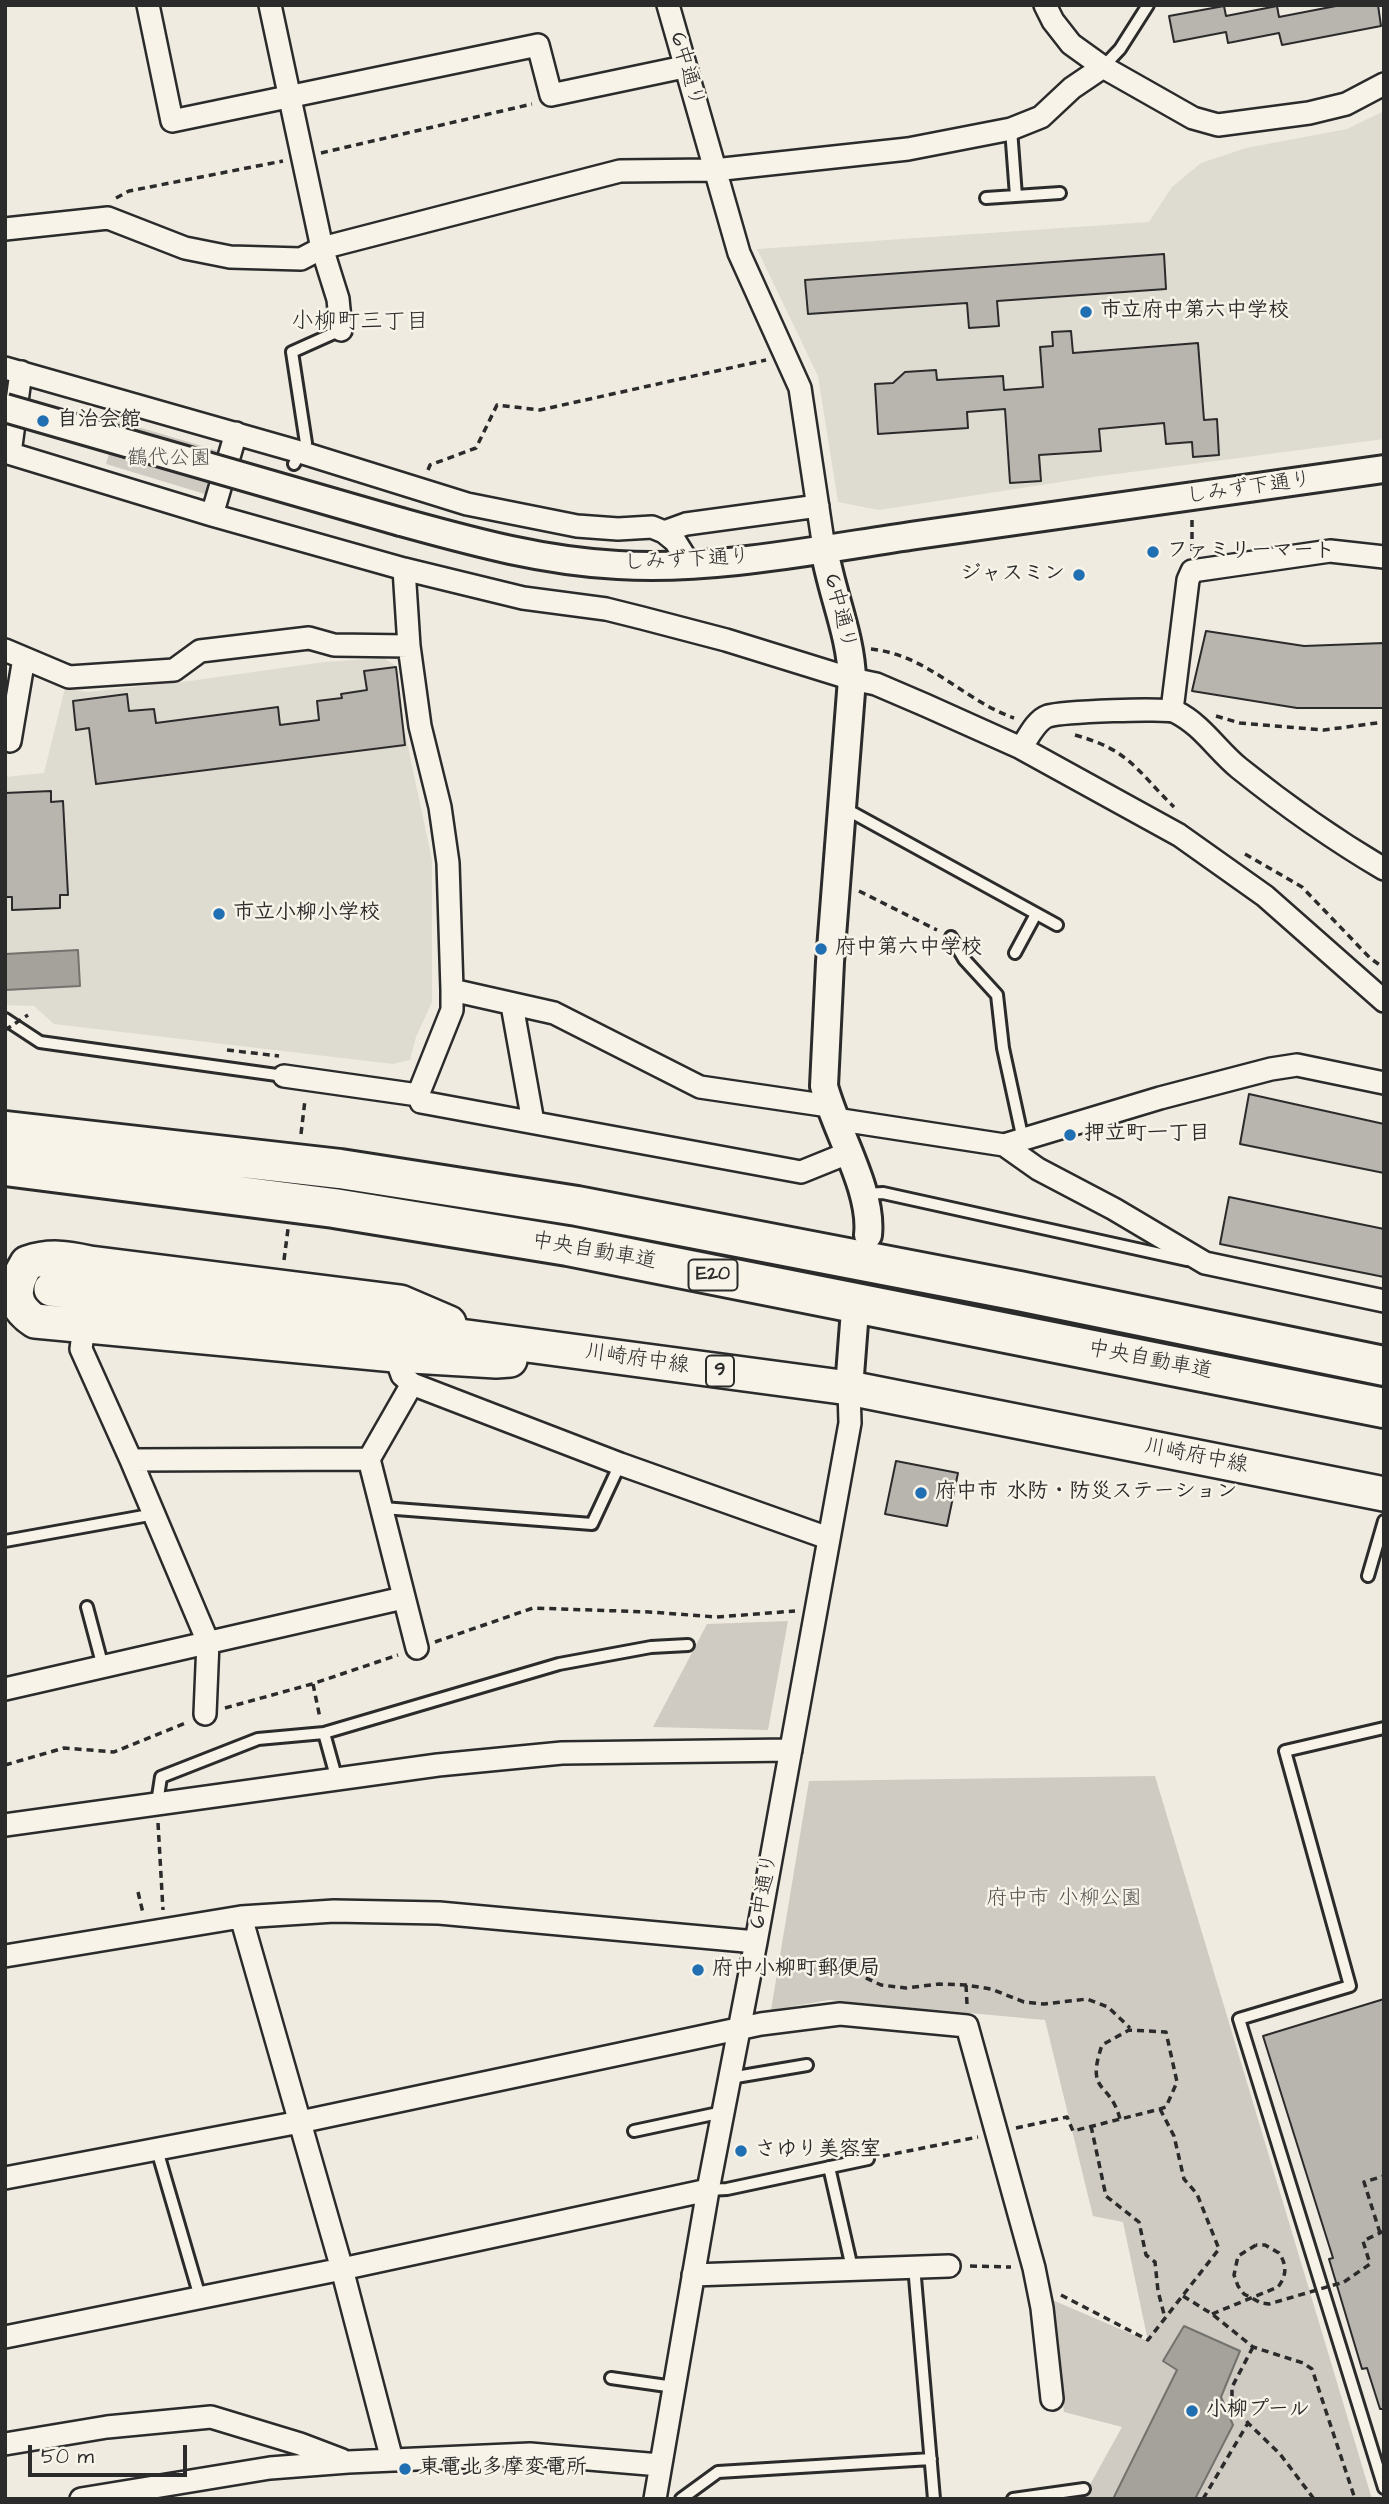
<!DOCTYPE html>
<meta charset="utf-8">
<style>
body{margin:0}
#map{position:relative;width:1389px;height:2504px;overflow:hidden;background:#efebe0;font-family:"Architects Daughter",sans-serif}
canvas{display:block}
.frame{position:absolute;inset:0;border:7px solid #2b2b2b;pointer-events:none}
.scale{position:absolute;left:28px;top:2445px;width:159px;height:32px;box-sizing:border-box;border:4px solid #2b2b2b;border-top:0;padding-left:9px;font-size:21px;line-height:24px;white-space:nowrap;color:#2b2b2b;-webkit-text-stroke:5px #f7f3e8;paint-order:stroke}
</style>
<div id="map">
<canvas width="1389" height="2504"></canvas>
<div class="frame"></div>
<div class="scale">50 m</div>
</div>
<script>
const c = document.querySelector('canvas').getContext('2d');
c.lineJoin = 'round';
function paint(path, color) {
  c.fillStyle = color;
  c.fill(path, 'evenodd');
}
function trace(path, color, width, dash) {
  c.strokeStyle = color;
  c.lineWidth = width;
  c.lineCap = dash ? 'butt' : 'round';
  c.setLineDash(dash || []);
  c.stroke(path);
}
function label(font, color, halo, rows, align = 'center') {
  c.font = font + ' "Architects Daughter","Klee One",sans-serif';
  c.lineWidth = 5;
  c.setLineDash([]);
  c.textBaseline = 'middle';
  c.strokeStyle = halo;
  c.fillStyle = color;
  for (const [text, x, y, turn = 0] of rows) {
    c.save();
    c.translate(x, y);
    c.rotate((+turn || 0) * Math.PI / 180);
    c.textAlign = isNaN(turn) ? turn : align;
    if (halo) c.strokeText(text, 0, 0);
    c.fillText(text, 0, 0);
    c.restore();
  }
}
paint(new Path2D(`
 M1384,111v328l-291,38 -214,33 -41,-8 -20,-126 -61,-127 392,-27 23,-35 29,-24 45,-15 101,-19z
 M384,658l12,8 8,62 28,132v142l-16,35 -6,23 -17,4 -339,-40 -20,-18 -29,-1v-228l39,-4 21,-85 22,4 103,-11 134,-19z`), '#dedbd1');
paint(new Path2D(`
 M118,421l114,34 -14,43 -112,-34z
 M788,1621l-20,109 -115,-3 54,-103z
 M1155,1776l217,723h-290l40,-72 -58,-15 -14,-113 98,42 -25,-119 -30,-6 -48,-196 -216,-20 -58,10 38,-229z`), '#cfcbc2');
const water = new Path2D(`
 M78,950l2,36 -75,4v-36z
 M1184,2326l56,25 -19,46 12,28 -38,74h-82l64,-129 -14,-9z`);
paint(water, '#a4a29a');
trace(water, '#74726e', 2);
const building = new Path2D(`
 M1341,5h37l3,21 -99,19 -3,-12 -51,10 -2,-11 -52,10 -5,-26 55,-10 2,10 51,-10 2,11z
 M1164,254l2,35 -169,12 2,25 -30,2 -2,-25 -159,11 -3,-34z
 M1071,331l2,22 125,-10 6,77 13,-1 2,36 -26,2 -1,-15 -26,2 -2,-21 -65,6 2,22 -62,4 2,26 -31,2 -5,-74 -38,3 1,16 -90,6 -3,-50 18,-1 12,-11 31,-2 1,10 66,-4 1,14 39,-3 -3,-40 13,-1 -1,-14z
 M1206,631l98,15 80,-3v65h-87l-105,-17z
 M396,667l9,78 -309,39 -7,-56 -13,2 -3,-29 54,-7 2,17 25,-2 2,14 122,-16 2,18 39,-5 -2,-19 25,-3 -1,-4 26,-4 -3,-19z
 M51,791v11l12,-1 5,94h-8v13l-48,2v-13h-7v-104z
 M1249,1094l135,30v49l-144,-29z
 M1229,1197l155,32v48l-164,-33z
 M896,1461l62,12 -11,53 -62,-12z
 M1384,1999v410h-4l-13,-41 -5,1 -33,-110 4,-1 -70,-222z`);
paint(building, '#b8b5ae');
trace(building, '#2b2b2b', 2);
const service = new Path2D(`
 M1103,67l17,-18 28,-44
 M1011,129l5,67
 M986,198l74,-5
 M294,464l12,-21 -14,-91 49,-22
 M844,808l213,117
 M951,937l13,22 33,36 6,53 20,92
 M1015,953l21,-39
 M5,1019l35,23 244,34
 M865,1194l18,-1 304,67
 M383,1508l209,16 28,-60
 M5,1541l150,-27
 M1368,1576l16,-55
 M87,1607l16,60
 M1384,1728l-99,23 65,235 -111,33 145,469
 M324,1733l13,47
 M157,1803l4,-26 97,-38 66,-6 235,-69 92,-17 37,-2
 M730,2078l77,-13
 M634,2131l89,-19
 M157,2150l43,147
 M829,2167l23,101
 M708,2190l19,-1 141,-30
 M914,2266l20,233
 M611,2378l63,9
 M681,2499l37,-27 213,-13
 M1013,2499l71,-10`);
const minor = new Path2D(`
 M148,5l24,116 366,-76 13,50 133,-28
 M270,5l52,243 16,51 3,31
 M668,5l71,248 61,135 24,160
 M1045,5l8,16 18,23 32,23 90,51 25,7 91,-12 37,-9 38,-20
 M5,229l103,-11 77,30 45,9 71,2 21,-11 298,-77 94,-1 194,-21 103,-20 30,-12 31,-29 31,-21
 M5,368l295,84 167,52 110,22 41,3 34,-2 12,5 11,9 15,24
 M5,452l207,63 192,54 5,77 11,80 20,81 8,56 4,127
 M10,453l11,-81
 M212,515l24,-82
 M664,532l22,-8 132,-18
 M404,569l119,29 83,11 36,9 84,22 126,39 24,5 49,21 96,43 158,87 86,61 119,105
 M5,650l64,27 105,-7 26,-19 109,-13 25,7 75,1
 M1172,710l16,-130 4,-9 138,-20 54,6
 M10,741l14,-83
 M1021,748c7,-10 15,-28 27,-32 13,-4 118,-9 128,-4 26,13 41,38 63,56 46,37 94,71 145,101
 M512,1005l21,117
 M284,1076l134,19 34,-85v-20l102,23 146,74 129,19
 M418,1095l3,7 380,70 47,-19
 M835,1119l169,26 156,-47 111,-29 26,-4 87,18
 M1004,1145l34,24 76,40 91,54 179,38
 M84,1326l-3,23 50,111 77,182 -3,72
 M395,1355l7,20 10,9 208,80 208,74
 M412,1384l-43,75 48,189
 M131,1460l238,-1
 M5,1689l398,-91
 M5,1825l433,-60 124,-12 229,-3
 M241,1917l101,352 50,191
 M5,1956l236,-39 93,-6 105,2 317,29
 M5,2178l295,-56 461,-98 79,-10 127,12 67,242 8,40 10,91
 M693,2275l256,-9
 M5,2337l337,-68 366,-79
 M5,2444l102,-17 104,-10 89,27 42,16
 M81,2499l189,-31 78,-6 182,-8 130,11
 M655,2499l53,-309 48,-248 94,-519 -1,-35`);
const tertiary = new Path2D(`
 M401,522c73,20 141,39 217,43 98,6 202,-16 299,-30 156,-22 311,-44 467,-66
 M824,548c7,44 27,87 28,131l-22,283 -6,124c12,46 49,104 44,149
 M849,1388l5,-65`);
const primary = new Path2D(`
 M51,1289l289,31 509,68 535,106
 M449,1323l-49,-21 -310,-39c-23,-5 -40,-8 -63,0 -14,23 -17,42 8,58l360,34 101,6 14,-1`);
const motorway = new Path2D(`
 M5,1131l335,38 237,37 442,85 365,75
 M5,1166l329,42 234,38 816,162`);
trace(service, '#2b2b2b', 16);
trace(minor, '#2b2b2b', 26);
trace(tertiary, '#2b2b2b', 32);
trace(primary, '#2b2b2b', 38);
trace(motorway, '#2b2b2b', 44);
trace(new Path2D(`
 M321,153l211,-49
 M116,198l13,-7 154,-30
 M428,470l2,-5 46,-17 21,-43 43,5 226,-50
 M1192,551v-31
 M871,649c57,6 92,51 143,69
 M1216,716l24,7 84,7 60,-8
 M1075,735c55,15 62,36 99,72
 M1245,854l57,33 68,71 14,10
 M859,891l78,39
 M227,1050l52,6
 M301,1134l4,-34
 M284,1260l4,-31
 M435,1642l98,-34 116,4 68,5 78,-6
 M313,1684l7,34
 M225,1708l87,-24 86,-29
 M5,1765l59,-17 50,4 74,-30
 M158,1823l5,87
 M138,1892l5,21
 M772,1969l31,-1 25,5 23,-2 30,14 25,3 33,-4 27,1 25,4 33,13 20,2 43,-5 21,8 22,21
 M966,1985l1,19
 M1091,2126l15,70 33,26 7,33 9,7 3,29 7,27
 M1016,2128l51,-11 6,14 87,-22 6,-2 11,-25 -11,-50 -37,-2 -27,15c-17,50 8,35 18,74
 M883,2156l95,-19
 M1380,2233l-16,-51 20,-6
 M970,2266l41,1
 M1344,2282l26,-18 -7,-23 21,-10
 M1061,2295l87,45 71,-91 -22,-55 -13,-15 -10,-43 -14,-27
 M1183,2296l29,18 41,33 50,16 9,6 43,130
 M1212,2314l66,-27c9,-12 9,-22 1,-34l-14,-8h-9
 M1253,2347l-21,40v14l16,22 32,31 34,45
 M1203,2499l45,-76`), '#2b2b2b', 3.5, [7, 5]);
trace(service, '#f7f3e8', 10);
trace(minor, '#f7f3e8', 21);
trace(tertiary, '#f7f3e8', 26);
trace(primary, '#f7f3e8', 33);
trace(motorway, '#f7f3e8', 38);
const tertiaryBridge = new Path2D(`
 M5,408l396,114`);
trace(tertiaryBridge, '#2b2b2b', 32, []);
trace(new Path2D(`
 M5,1030l23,-15
 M1256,2245l-18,11 -4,19 4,11 6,8 17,9 8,1 75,-22`), '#2b2b2b', 3.5, [7, 5]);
trace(tertiaryBridge, '#f7f3e8', 26);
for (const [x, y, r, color] of [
 [1086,312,7,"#1f6fb2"],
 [43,421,7,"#1f6fb2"],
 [1153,552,7,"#1f6fb2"],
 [1079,575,7,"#1f6fb2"],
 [219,914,7,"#1f6fb2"],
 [821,949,7,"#1f6fb2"],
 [1070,1135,7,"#1f6fb2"],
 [921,1493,7,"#1f6fb2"],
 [698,1970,7,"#1f6fb2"],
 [741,2151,7,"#1f6fb2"],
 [1192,2411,7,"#1f6fb2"],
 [405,2469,7,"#1f6fb2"]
]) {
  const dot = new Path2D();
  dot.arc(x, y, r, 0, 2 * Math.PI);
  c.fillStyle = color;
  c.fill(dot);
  trace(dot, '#f7f3e8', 2.5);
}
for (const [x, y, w] of [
 [713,1275,49],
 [720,1371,28]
]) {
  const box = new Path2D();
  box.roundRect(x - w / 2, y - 15.5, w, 31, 5);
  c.fillStyle = '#f7f3e8';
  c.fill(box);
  trace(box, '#2b2b2b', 2);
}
label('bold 19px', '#2b2b2b', null, [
 ["E20",713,1275],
 ["9",720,1371]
]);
label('21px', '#2b2b2b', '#f7f3e8', [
 ["6中通り",686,70,74],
 ["しみず下通り",1249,489,-8],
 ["しみず下通り",687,561,-3],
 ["6中通り",839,612,76],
 ["中央自動車道",594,1252,10],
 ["川崎府中線",637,1360,8],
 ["中央自動車道",1150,1361,11],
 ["川崎府中線",1196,1457,11],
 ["6中通り",765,1891,-80]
]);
label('bold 21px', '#2b2b2b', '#f7f3e8', [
 ["市立府中第六中学校",1100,312],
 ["自治会館",57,421],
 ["ファミリーマート",1167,552],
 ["ジャスミン",1065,575,"right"],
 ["市立小柳小学校",233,914],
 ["府中第六中学校",835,949],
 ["押立町一丁目",1084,1135],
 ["府中市 水防・防災ステーション",935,1493],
 ["府中小柳町郵便局",712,1970],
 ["さゆり美容室",755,2151],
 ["小柳プール",1206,2411],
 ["東電北多摩変電所",419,2469]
], 'left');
label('21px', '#545351', '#f7f3e8', [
 ["鶴代公園",169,460],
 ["府中市 小柳公園",1064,1900]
]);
label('23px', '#2b2b2b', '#f7f3e8', [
 ["小柳町三丁目",360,323]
]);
</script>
